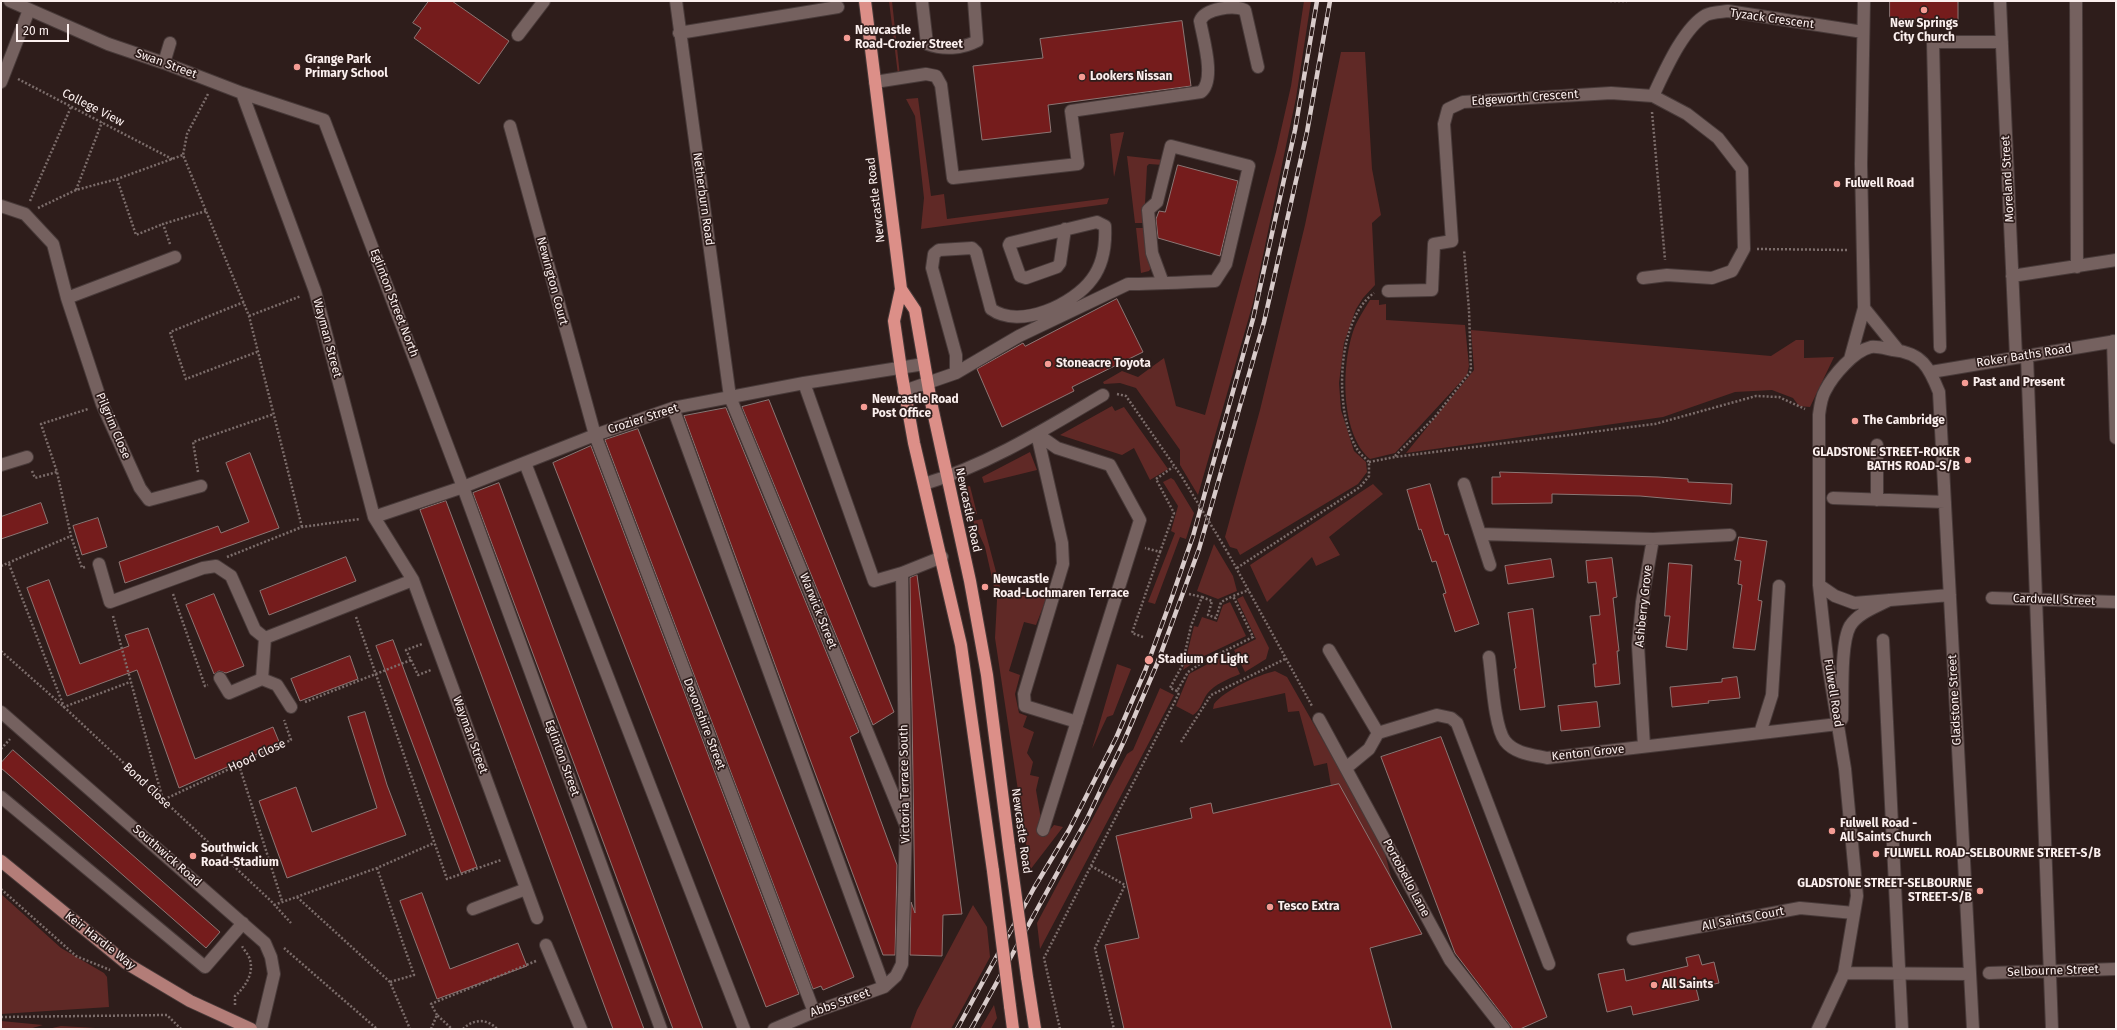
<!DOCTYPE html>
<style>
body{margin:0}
#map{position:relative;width:2117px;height:1030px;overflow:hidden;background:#2e1d1b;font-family:"Fira Sans",sans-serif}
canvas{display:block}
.frame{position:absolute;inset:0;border:2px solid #fbefee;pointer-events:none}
.scale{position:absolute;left:16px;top:24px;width:53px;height:18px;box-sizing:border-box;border:2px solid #fbefee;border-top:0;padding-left:5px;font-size:12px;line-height:14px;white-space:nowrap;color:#fbefee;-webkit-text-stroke:3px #2e1d1b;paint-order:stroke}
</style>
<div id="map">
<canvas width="2117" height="1030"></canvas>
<div class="frame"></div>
<div class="scale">20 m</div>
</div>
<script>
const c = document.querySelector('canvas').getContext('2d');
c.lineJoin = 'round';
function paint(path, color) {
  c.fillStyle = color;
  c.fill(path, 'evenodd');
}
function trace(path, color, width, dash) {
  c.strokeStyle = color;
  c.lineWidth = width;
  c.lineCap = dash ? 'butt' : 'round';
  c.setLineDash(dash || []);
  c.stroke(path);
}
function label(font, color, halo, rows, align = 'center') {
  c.font = font + ' "Fira Sans",sans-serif';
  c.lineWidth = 3.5;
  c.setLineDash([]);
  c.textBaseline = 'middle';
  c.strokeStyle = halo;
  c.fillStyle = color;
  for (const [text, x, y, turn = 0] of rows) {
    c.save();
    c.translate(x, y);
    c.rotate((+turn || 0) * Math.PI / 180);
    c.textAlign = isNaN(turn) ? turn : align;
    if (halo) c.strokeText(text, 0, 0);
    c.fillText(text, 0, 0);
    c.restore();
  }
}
paint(new Path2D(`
 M889,1h3l8,75 -2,-1z
 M1304,1h7l-15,97 -43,205 -55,192 -18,-30v-15l-44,-62 -16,-5 -16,1 -1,-2 19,-11 16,6 26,-19 12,48 29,9 71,-263 15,-66z
 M1341,52h24l7,117 9,46 -9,8 3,62 -12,13 -7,11 -12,34 -5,40 2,27 13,41 12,11 1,10 -9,12 -118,71 -3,-6 -7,-2 -5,-10 35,-127 45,-185z
 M918,98l13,98 13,-2 3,25 162,-21 -2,6 -186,25 3,-31 -9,-82 -9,-17z
 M1124,132l-10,45 -4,-43z
 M1127,156l36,4v5l-14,-1 -2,2 -3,57h-9z
 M1136,228h8l7,40 -2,3 -8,2z
 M1370,300h9v5l7,-1v16l79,5 4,41 -2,9 -72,78 -25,6c-31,-26 -29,-101 -14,-135 4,-8 9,-16 14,-24z
 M1471,330l300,26 25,-16h8v18l30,-1 -24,50 -11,-1 -6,-8 -21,-8 -37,2 -72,25 -257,36 68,-83z
 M1112,406l3,5 9,-4 44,62 -18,11 -16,-32 -12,7 -62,-20z
 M1030,452l7,18 -53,13 -2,-6z
 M1171,478l3,2 20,33 -8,26 -6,-2 -25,67 -7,-2 27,-69 -4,-2 7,-25 -15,-24z
 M1373,484l10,10 -54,43 11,18 -24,11 -4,-9 -45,45 -17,-37z
 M970,486l7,28 -6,1 -7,-28z
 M982,519l21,79 47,-9 -14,36 -12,-3 -15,49 11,4 -5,19 4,19 8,3 -4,11 11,5 -7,21 6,9 -3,13 9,2 -3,13 8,47 10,-12 9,2 -33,43 -35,-232 2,-38 -12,-53 -12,-26z
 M1214,544l19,32 4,15 -19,8 -21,-8z
 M1243,596l26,52 -3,11 -21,13 -11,-22 22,-11 -19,-40z
 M1230,602l16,34 -44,21 -19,13 11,-44 4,1 4,-10 15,5 6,-17z
 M1230,652l10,22c-12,5 -25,10 -33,20 -5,7 -6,16 -14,21l-17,-9 13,-32z
 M1117,664l14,5 -18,46 -6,2 -15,32z
 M1275,671l12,6 96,169 9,34 -53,-95 -8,1 -4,-23 -13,3 -15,-55 -11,1 -3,-19 -72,16 1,-5c11,-14 44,-29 61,-33z
 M1160,688l14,7 -134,254 -3,-26 90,-169 6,-4z
 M1,894l60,54 43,25 3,4 2,30 -108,7z
 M973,905l14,22 3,30 -39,72h-41l7,-19z
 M994,1005l3,13 -6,11h-11z
 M1,1021l42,4 -14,4h-28z
 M61,1026l52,3h-65z`), '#602926');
const building = new Path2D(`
 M429,1h23l57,40 -30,43 -65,-46 7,-10 -8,-5z
 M1890,1h68v19l-68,-1z
 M1182,21l9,65 -143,19 3,27 -69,8 -9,-74 70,-8 -3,-19z
 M1178,165l60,16 -18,75 -62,-18 -2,-19 3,-8 6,1z
 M1117,299l26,53 -71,35 2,4 -72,36 -25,-58 46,-26 2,3z
 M769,400l125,312 -21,13 -131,-318z
 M726,408l133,324 -9,5 47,128 -2,90h-12l-91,-244 -108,-295z
 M638,429l216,548 -31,13 -2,-4 -8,3 -208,-549z
 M591,446l208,548 -33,13 -213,-544z
 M250,453l29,75 -154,55 -6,-21 99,-36 3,7 28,-11 -23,-59z
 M1500,472l158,5 30,2v3l44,2 -1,20 -91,-8 -88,-2v9l-60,1v-27h8z
 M499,483l204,546h-30l-200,-536z
 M1430,484l15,51 3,-1 31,90 -24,8 -12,-38 3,-1 -10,-32 -4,1 -11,-33 -2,1 -12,-40z
 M446,501l198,528h-31l-193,-519z
 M41,503l7,20 -47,16v-22z
 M98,518l9,29 -25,8 -9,-29z
 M1739,537l28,4 -9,59 4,1 -7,49 -22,-2 9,-63 -4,-1 3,-23 -6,-1z
 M346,557l10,24 -87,34 -9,-24z
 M1612,558l5,39 -4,1 6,53h-2l3,33 -25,3 -2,-23h3l-6,-48 10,-1 -4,-33 -8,1 -2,-22z
 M1551,559l3,18 -46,7 -3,-18z
 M1669,563l23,2 -5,85 -21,-3 4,-31h-5z
 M917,575l45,339 -19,1 -1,41 -32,-1 1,-53 4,11 -5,-335z
 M49,580l31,84 49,-18 -4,-11 23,-7 47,131 78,-32 7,17 -101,44 -42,-118 -70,26 -40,-108z
 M214,594l30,72 -18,7 -7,-2 -5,3 -28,-69z
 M1533,609l12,98 -25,3 -6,-41 2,-1 -8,-55z
 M393,640l84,227 -16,6 -85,-227z
 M350,656l8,23 -58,22 -9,-22z
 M1737,677l3,21 -32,3 1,2 -37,4 -2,-20 52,-5v-3z
 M1597,702l3,25 -39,4 -3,-25z
 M365,712l22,73 19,50 -119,43 -28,-77 37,-14 16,45 65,-24 -29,-91z
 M1441,737l106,280 -27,12h-7l-58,-76 -74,-196z
 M13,750l207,182 -14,16 -205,-180v-5z
 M1339,784l83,150 -52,14 22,81h-268l-19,-84 34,-7 -23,-102 76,-18 -2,-10 21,-5 2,10z
 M422,893l28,76 68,-26 9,23 -90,33 -37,-98z
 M1699,955l3,10 12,-3 5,21 -23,5 3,12 -66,15 -2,-9 -24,6 -9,-38 26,-5 2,12 62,-15 -2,-8z`);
paint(building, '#751c1c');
trace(building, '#8c7674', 1);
const minor = new Path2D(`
 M10,1l98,43 56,19 78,30 82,27 139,367 198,542
 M676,1l54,396 176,429
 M922,1l5,43c16,6 35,5 50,-3l-3,-40
 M2000,1l16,356
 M2076,1l1,266
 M679,33l159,-26
 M518,35l26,-34
 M164,63l6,-20
 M1,82l28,-72
 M875,82l51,-8 10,2 5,9 12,93 125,-14 -7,-53 130,-19c15,-12 2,-54 -1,-71 5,-13 34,-16 45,-11l13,57
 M242,93l73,198 59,226 39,63 124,338
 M1653,96c11,-23 30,-68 53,-81 6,-3 16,-3 22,-4l135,21
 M510,126l85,309 219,577
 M1,206l24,8 28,30 14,54 35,106 38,84 9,12 52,-14
 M2012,276l104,-16
 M1388,291l44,-1 2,-46 18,-3 -8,-117 4,-15 15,-7 148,-9 42,3 34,18 31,24 24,31 2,80 -12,22 -20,7 -45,-3 -24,3
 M67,298l108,-41
 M1864,308l34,42
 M2113,341l3,97
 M1940,347l-7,-305h69
 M2027,356l25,673
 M1850,359l14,-51 -3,-144 3,-163
 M1931,372l185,-31
 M956,373l63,-37 109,-52c29,0 58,-2 87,-3l11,-17 23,-98 -78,-20 -14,56 -9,8 4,43 11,30
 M804,383l70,198 28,-8 40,-16
 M904,391l52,-18v-18l-24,-87 2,-14 5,-4 33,-2 4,4 15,57c29,21 83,-5 101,-30 12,-16 14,-34 13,-53l-8,-4 -87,21 -1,2 11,31 6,2 31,-11 3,-4 5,-34
 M673,408l211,579
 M1037,434l20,14 53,17 30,55 -97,310
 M1037,434l25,109 1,21 -39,130 1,12 52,16
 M1877,445v55
 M525,463l219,566
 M1,465l26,-8
 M924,484c64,-19 123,-56 179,-89
 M1464,484l26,81
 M1833,498l112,4
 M374,517l89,-30 132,-52 78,-27 131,-25 120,-19
 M1480,534l173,5 77,-4
 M99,564l11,38 93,-34 13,-2 15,10 24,54 10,8 148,-58
 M1819,585l16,11 19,7 96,-8
 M1992,598l124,4
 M1883,640l19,389
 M1329,650l49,83
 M1489,657c3,20 5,69 16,84 10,13 29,14 42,17l291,-34 4,-5c1,-21 -2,-75 8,-93 8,-13 26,-19 39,-26
 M220,678l9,15 33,-14
 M262,679l15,6 14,22
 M262,679l3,-41
 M1,712l264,231 6,14 3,17 -13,55
 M1319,719l131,241 54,69
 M1760,733l12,-38 7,-109
 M1644,746l-6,-101 4,-43 11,-63
 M1346,768l23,-19 9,-16 59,-18 14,3 6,5 92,241
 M1,797l204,170 38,-44
 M473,909l53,-20
 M1633,939l167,-31 54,5
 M546,945l35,84
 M1844,973l126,1
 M1989,973l127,-4
 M774,1029l40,-17 70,-25 12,-11 6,-12 4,-138 -4,-253
 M1818,1029l26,-56 13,-77 -12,-127 -18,-111 -8,-73v-170c1,-8 2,-17 6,-24 8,-16 29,-40 46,-44 6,-1 16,2 22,3 29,3 36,17 46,42l34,637`);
const major = new Path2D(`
 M1,861l125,102 64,38 61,28`);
const highway = new Path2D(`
 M865,1l36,288 14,21 16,92 39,179 17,94 22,172
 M901,289l-7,32 8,55 12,67 47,202 32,226
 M1027,977l8,52
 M1010,1006l3,23`);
trace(minor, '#483a39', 14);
trace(major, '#483a39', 14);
trace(highway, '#483a39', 14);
trace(new Path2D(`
 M1610,1h17
 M18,79l156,81
 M208,94l-21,40 -4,21 66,161 53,211
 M1652,112l13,148
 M117,179l19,56 27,-11
 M76,190l26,-68
 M30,201l41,-94
 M38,208l38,-18 41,-11 66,-24
 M170,244l-7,-20 43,-13
 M1757,249l91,1
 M244,302l-74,30 16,47 71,-27
 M249,316l52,-20
 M1117,394l9,2 56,81
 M1395,456l39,-38 37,-47 -2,-61 -5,-60
 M1369,462l26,-5 260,-33 101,-28 23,1 26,12
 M32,471l3,7 22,-6
 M198,472l-5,-30 81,-28
 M1160,552l14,-39 -18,-34 17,-12
 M1228,553l84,153
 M227,557l75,-30 58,-8
 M9,564l55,143 66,-25
 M1,566l70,-30
 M85,567l-3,1 -11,-32 -14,-64 -16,-48 47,-15
 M1237,568l123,-81 9,-11v-14c-4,-4 -9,-8 -12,-13 -23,-37 -21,-129 17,-156
 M173,594l32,92 3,-1
 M1189,594l13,3 -11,29 -9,40 -12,22 7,3 11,-19 18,-12 47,-23 -20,-41 16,-6
 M1202,597l10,4 -4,14 8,3 5,-16 12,-6
 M113,616l50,184 128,-60 -7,-20
 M356,617l91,262 54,-19
 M1143,637l-11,-4 28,-81 -15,-4
 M1,651l63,56 207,194 20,22
 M411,660l7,15 13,-5
 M305,702l106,-42 -5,-10 16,-6
 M1181,742l30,-47 74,-36
 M1,749l9,-10
 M239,765l43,136
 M1091,866l34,19 -30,63 19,81
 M377,868l37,107 -24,7
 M1,889l75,67 34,14
 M297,897l93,85 20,47
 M274,905l103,-37 57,-25
 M284,948l93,81
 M235,1005v-9c10,-9 19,-22 15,-36 -1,-5 -6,-10 -8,-14
 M437,1015l-6,-11 105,-43
 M1,1017l166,-2 14,14
 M431,1029l6,-14 15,14
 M463,1029c10,-10 24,-11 34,0
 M1060,1029l-16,-71 135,-265 -2,-2`), '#7c6d6b', 2.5, [2, 2]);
trace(minor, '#75615f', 12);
trace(major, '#b37d78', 12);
trace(highway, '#dc8f88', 12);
const rail = new Path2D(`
 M957,1029l77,-141 35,-58 47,-92 29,-67 27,-74 21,-61 60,-217 42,-189 22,-129
 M971,1029l116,-210 37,-78 33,-77 42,-115 65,-227 43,-190 23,-131`);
trace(rail, '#d8cbca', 4.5);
trace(rail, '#2e1d1b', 3, [9]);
const highwayBridge = new Path2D(`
 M1009,847l18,130
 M993,871l17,135`);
trace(highwayBridge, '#483a39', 14, []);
trace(new Path2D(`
 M1182,477l46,76`), '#7c6d6b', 2.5, [2, 2]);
trace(highwayBridge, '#dc8f88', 12);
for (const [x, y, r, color] of [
 [1924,10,4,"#f59c94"],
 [847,38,4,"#f59c94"],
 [297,67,4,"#f59c94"],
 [1082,77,4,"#f59c94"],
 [1837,184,4,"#f59c94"],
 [1048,364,4,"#f59c94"],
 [1965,383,4,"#f59c94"],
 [864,407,4,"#f59c94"],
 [1855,421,4,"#f59c94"],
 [1968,460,4,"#f59c94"],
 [985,587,4,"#f59c94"],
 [1149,660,5,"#f59c94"],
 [1832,831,4,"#f59c94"],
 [1876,854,4,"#f59c94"],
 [193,856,4,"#f59c94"],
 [1980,891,4,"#f59c94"],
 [1270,907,4,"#f59c94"],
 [1654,985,4,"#f59c94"]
]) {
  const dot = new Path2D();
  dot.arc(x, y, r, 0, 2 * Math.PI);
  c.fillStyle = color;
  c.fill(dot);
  trace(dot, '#2e1d1b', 1.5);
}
label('12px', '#fbefee', '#2e1d1b', [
 ["Tyzack Crescent",1772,19,8],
 ["Swan Street",166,64,20],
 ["Edgeworth Crescent",1525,98,-4],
 ["College View",93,108,27],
 ["Moreland Street",2008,179,-93],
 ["Netherburn Road",703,199,82],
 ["Newcastle Road",876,200,-97],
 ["Newington Court",552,281,75],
 ["Eglinton Street North",394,303,69],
 ["Wayman Street",327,338,75],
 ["Roker Baths Road",2024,356,-9],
 ["Crozier Street",643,419,-18],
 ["Pilgrim Close",113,426,67],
 ["Newcastle Road",968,510,78],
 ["Cardwell Street",2054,600,2],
 ["Ashberry Grove",1644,606,-84],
 ["Warwick Street",818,611,68],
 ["Fulwell Road",1833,693,81],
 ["Gladstone Street",1955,700,-93],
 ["Devonshire Street",704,724,69],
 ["Wayman Street",470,735,70],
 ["Kenton Grove",1588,753,-6],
 ["Hood Close",257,756,-25],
 ["Eglinton Street",562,758,70],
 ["Victoria Terrace South",905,784,-91],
 ["Bond Close",147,786,43],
 ["Newcastle Road",1021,831,82],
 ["Southwick Road",167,856,41],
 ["Portobello Lane",1406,878,62],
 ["All Saints Court",1743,919,-11],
 ["Keir Hardie Way",100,941,38],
 ["Selbourne Street",2053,971,-2],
 ["Abbs Street",840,1003,-20]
]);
label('bold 12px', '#fbefee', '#2e1d1b', [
 ["New Springs",1924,24,"center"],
 ["City Church",1924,38,"center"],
 ["Newcastle",855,31],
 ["Road-Crozier Street",855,45],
 ["Grange Park",305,60],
 ["Primary School",305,74],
 ["Lookers Nissan",1090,77],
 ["Fulwell Road",1845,184],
 ["Stoneacre Toyota",1056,364],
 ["Past and Present",1973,383],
 ["Newcastle Road",872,400],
 ["Post Office",872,414],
 ["The Cambridge",1863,421],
 ["GLADSTONE STREET-ROKER",1960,453,"right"],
 ["BATHS ROAD-S/B",1960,467,"right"],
 ["Newcastle",993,580],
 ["Road-Lochmaren Terrace",993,594],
 ["Stadium of Light",1158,660],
 ["Fulwell Road -",1840,824],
 ["All Saints Church",1840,838],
 ["Southwick",201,849],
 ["Road-Stadium",201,863],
 ["FULWELL ROAD-SELBOURNE STREET-S/B",1884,854],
 ["GLADSTONE STREET-SELBOURNE",1972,884,"right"],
 ["STREET-S/B",1972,898,"right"],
 ["Tesco Extra",1278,907],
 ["All Saints",1662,985]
], 'left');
</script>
